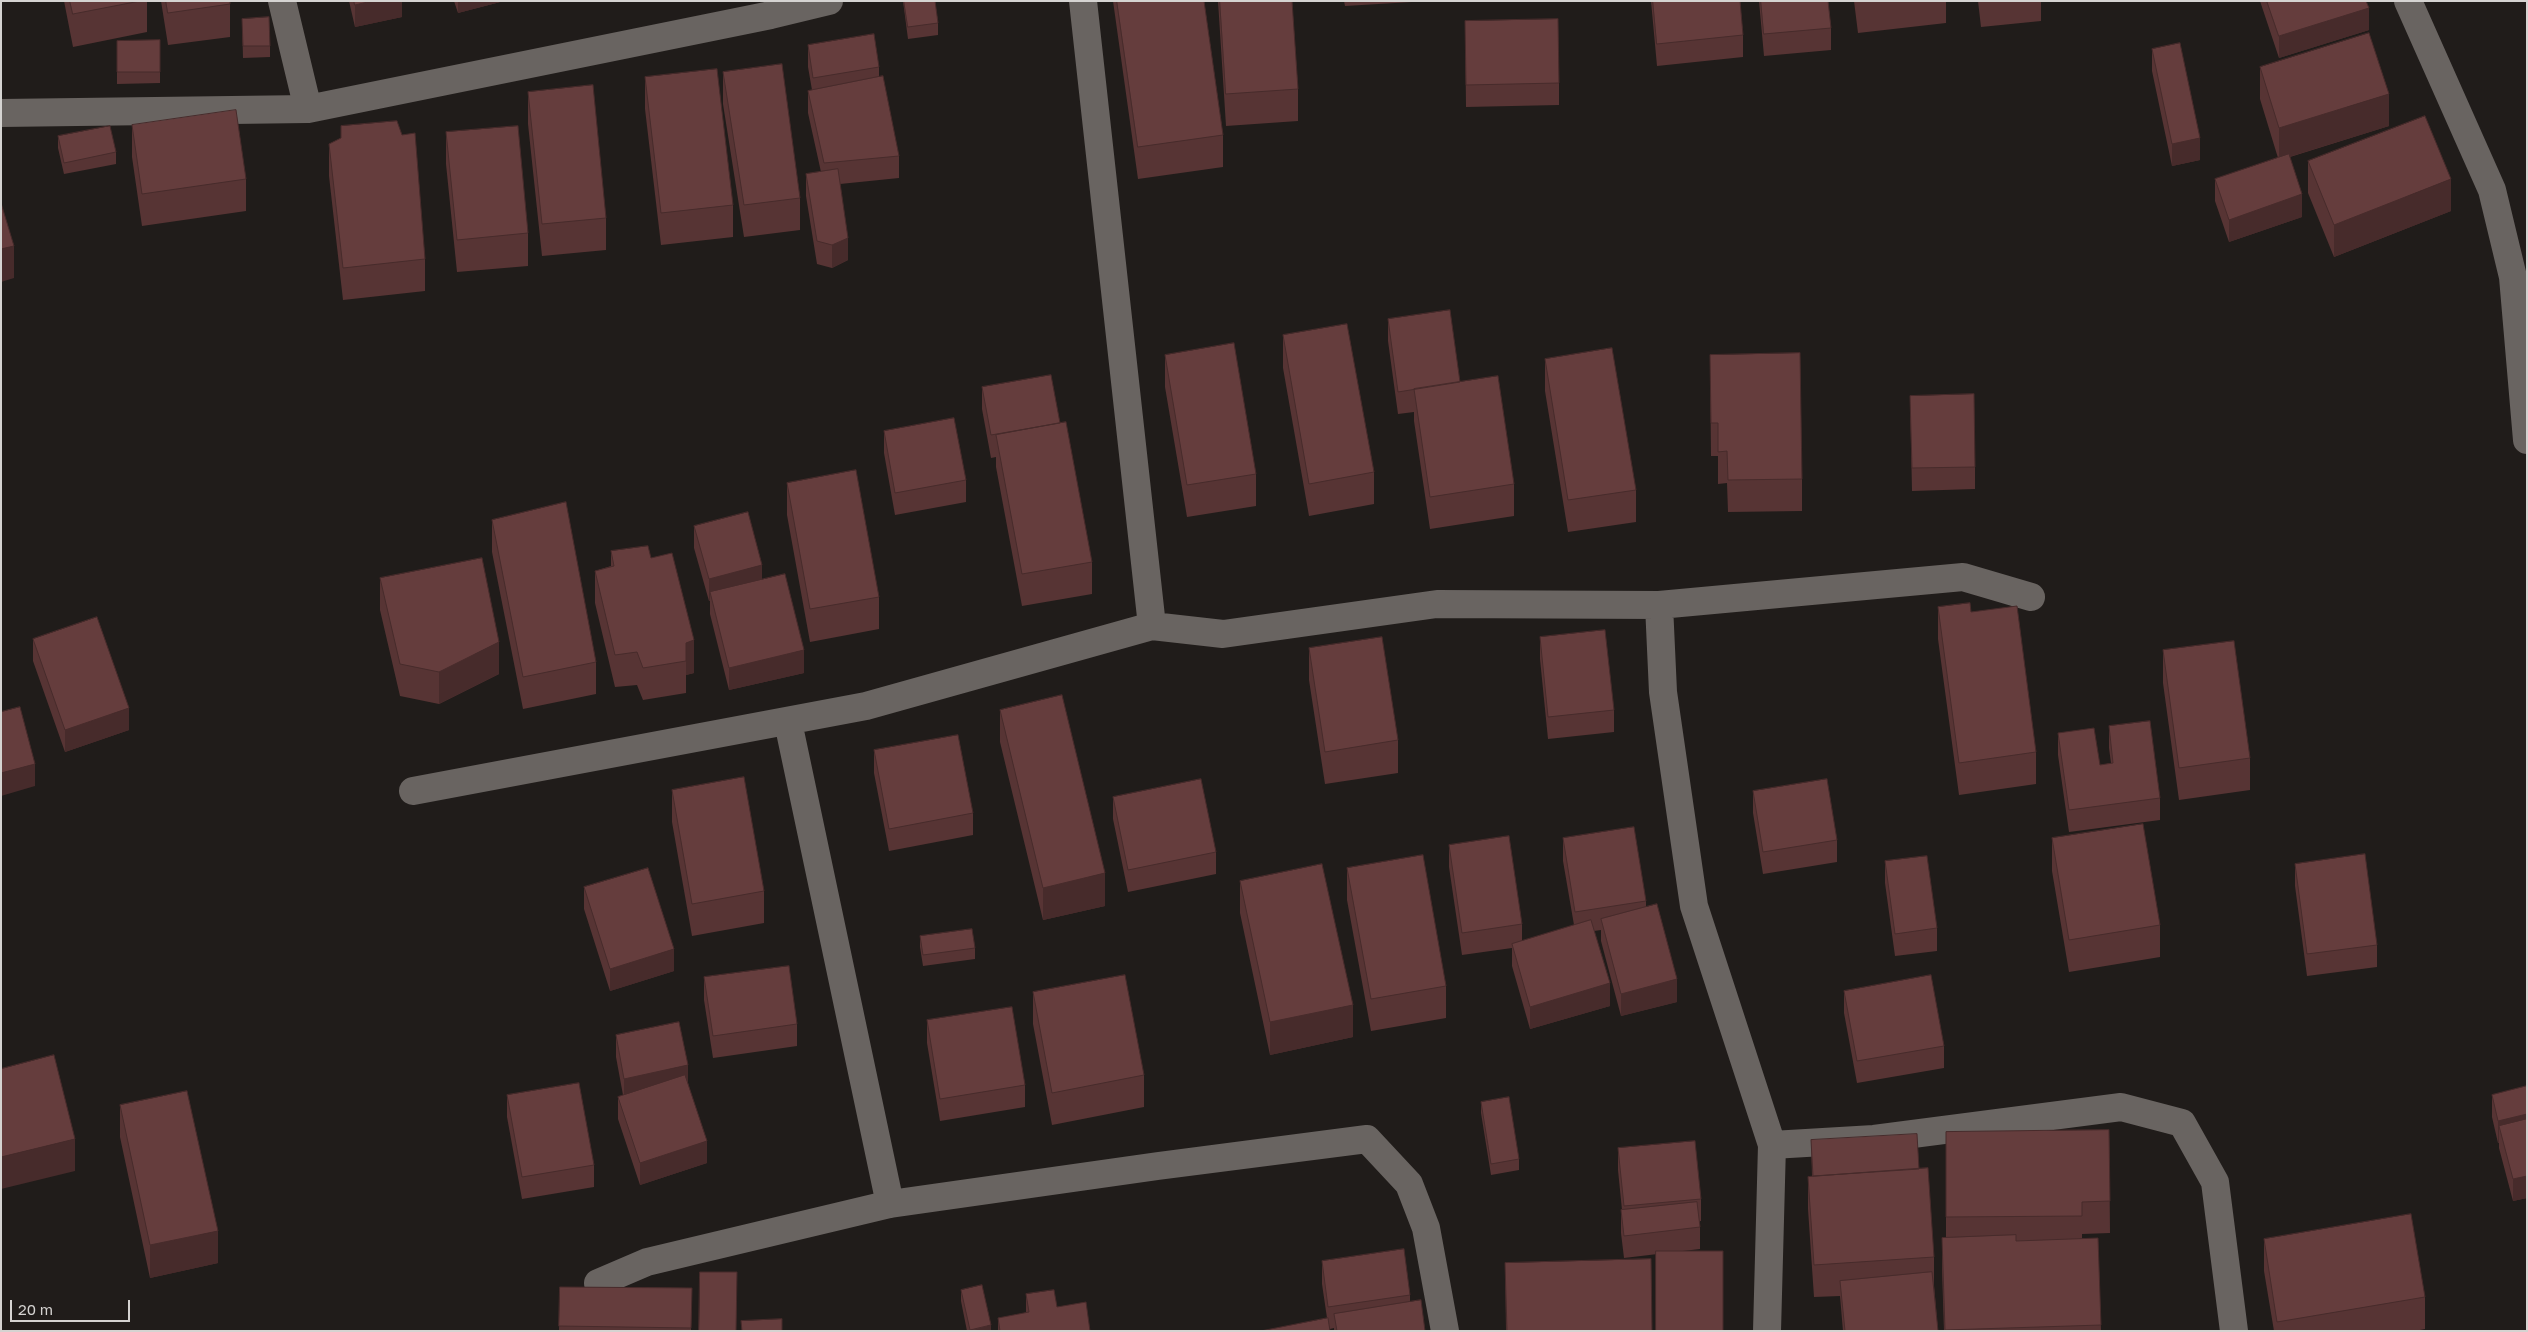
<!DOCTYPE html>
<style>
body{margin:0}
#map{position:relative;width:2528px;height:1332px;overflow:hidden;background:#201c1a;font-family:"Golos Text",sans-serif}
canvas{display:block}
.frame{position:absolute;inset:0;border:2px solid #d5d3d1;pointer-events:none}
.scale{position:absolute;left:10px;top:1300px;width:120px;height:22px;box-sizing:border-box;border:2px solid #d5d3d1;border-top:0;padding-left:6px;font-size:15px;line-height:18px;white-space:nowrap;color:#d5d3d1;-webkit-text-stroke:4px #201c1a;paint-order:stroke}
</style>
<div id="map">
<canvas width="2528" height="1332"></canvas>
<div class="frame"></div>
<div class="scale">20 m</div>
</div>
<script>
const c = document.querySelector('canvas').getContext('2d');
c.lineJoin = 'round';
function trace(path, color, width, dash) {
  c.strokeStyle = color;
  c.lineWidth = width;
  c.lineCap = dash ? 'butt' : 'round';
  c.setLineDash(dash || []);
  c.stroke(path);
}
function paint(path, color) {
  c.fillStyle = color;
  c.fill(path, 'evenodd');
}
trace(new Path2D(`
 M282,1l26,108
 M1083,1l69,625
 M2408,1l84,189 21,87 14,163
 M1,113l307,-4 463,-94 58,-14
 M1659,605l4,87 31,214 78,239 -5,186
 M788,722l102,482
 M413,791l453,-85 286,-80 71,8 214,-30 222,1 304,-28 68,20
 M1772,1145l102,-6 247,-32 61,16 33,59 19,149
 M598,1283l49,-21 243,-58 268,-38 209,-27 42,45 17,44 19,103`), '#696461', 28);
paint(new Path2D(`
 M64,1h83v31l-74,15z
 M161,1h69v36l-62,8z
 M349,1h53v16l-47,10z
 M454,1h50l-46,12z
 M903,1h32l3,22v12l-30,4z
 M1113,1h91l19,134v32l-85,12z
 M1218,1h74l6,88v32l-72,5z
 M1344,1h68v1l-67,4z
 M1651,1h89l3,34v22l-86,9z
 M1759,1h69l3,27v22l-67,6z
 M1854,1h92v22l-88,10z
 M1978,1h63v20l-60,6z
 M2260,1h106l3,29 -90,28z
 M242,19l28,27v11l-27,1z
 M1465,21l94,62v22l-93,2z
 M160,40v43l-43,1v-43z
 M808,45l71,22v10l20,79v22l-59,6 8,76 -16,8 -15,-4 -11,-68v-22l15,-2 -13,-59v-22l4,-1 -4,-23z
 M2152,49l48,111 -28,6 -20,-95z
 M2260,67l129,59 -99,31 12,60 -73,25 -14,-41v-22l63,-21 -18,-59z
 M723,72l77,126v32l-56,7 -21,-133z
 M645,77l88,128v32l-72,8 -16,-136z
 M528,92l78,126v32l-64,6 -14,-132z
 M132,125l114,54v32l-104,15 -10,-69z
 M341,126l84,133v32l-82,9 -14,-124v-32l12,-6z
 M446,132l82,101v33l-71,6 -11,-108z
 M58,136l58,16v12l-52,10 -6,-26z
 M2308,161l143,50 -117,46 -26,-64z
 M1388,319l72,63 54,102v32l-84,13 -16,-108v-9l-16,2 -10,-73z
 M1283,335l91,137v32l-65,12 -26,-148z
 M1165,355l91,119v32l-69,11 -22,-130z
 M1710,355l92,124v32l-74,1 -1,-29 -9,1v-28h-7z
 M1545,359l91,131v32l-68,10 -23,-141z
 M982,387l78,36 32,139v32l-70,12 -26,-139v-10l-5,1 -9,-49z
 M1910,396l65,71v22l-63,2z
 M884,431l82,49v22l-71,13 -11,-62z
 M787,483l92,114v32l-69,13 -23,-127z
 M492,520l104,142v32l-73,15 -31,-157z
 M694,526l68,54 42,93 -75,17 -19,-76v-13h-1l-15,-53z
 M611,551l40,7 43,115 -8,2v18l-43,7 -6,-15 -22,2 -20,-84v-32l16,-5z
 M380,578l119,96 -60,30 -39,-8 -20,-86z
 M1938,607l33,5 65,140v32l-77,11 -21,-156z
 M1540,637l74,73v22l-66,7 -8,-80z
 M33,639l96,91 -64,22 -32,-91z
 M1309,648l89,92v33l-73,11 -16,-104z
 M2163,650l87,108v32l-71,10 -16,-117z
 M1000,710l105,196 -62,14 -43,-178z
 M2109,726l51,72v22l-91,12 -11,-77v-22l42,32 11,-2 -2,-15z
 M874,750l99,63v22l-84,16 -15,-78z
 M672,790l92,101v32l-72,13 -20,-114z
 M1753,791l84,49v22l-74,12 -10,-61z
 M1113,797l103,55v22l-88,18 -15,-73z
 M1563,838l83,63v6l31,95 -56,14 -20,-75v-11l-7,1 16,75 -80,23 -18,-63v-18l-50,7 -13,-88v-22l73,79v17l52,-16 -11,-64z
 M2052,838l108,87v32l-91,15 -17,-101z
 M1885,861l52,67v23l-42,5 -10,-73z
 M2295,864l82,81v22l-70,9 -12,-90z
 M1347,868l99,118v32l-75,13 -24,-131z
 M1240,881l113,156 -83,18 -30,-142z
 M584,887l90,84 -64,20 -26,-82z
 M920,936l55,12v11l-52,7 -3,-19z
 M704,977l93,47v22l-84,12 -9,-58z
 M1844,991l100,55v22l-87,15 -13,-70z
 M1033,992l111,83v32l-92,18 -19,-101z
 M927,1020l98,65v22l-85,14 -13,-78z
 M616,1035l72,48 19,80 -67,22 -22,-66v-22l5,-2 -7,-38z
 M2527,1086v112l-14,3 -14,-53v-5h-1l-6,-26v-22z
 M507,1095l87,70v22l-72,12 -15,-82z
 M1481,1102l38,57v11l-28,5 -10,-62z
 M120,1105l98,158 -68,15 -30,-141z
 M2109,1130l1,103 -28,1v5l16,-1 3,93h-157l-2,-61v-32h4v-106z
 M1811,1140l108,29 15,88v28l4,46h-95l-3,-35 -26,1 -6,-88v-32l4,-1z
 M1618,1148l83,51v22h-1v28l-76,9 -3,-25v-23h1l-4,-40z
 M2264,1239l161,58v32l-10,2h-141l-10,-60z
 M1322,1261l88,34v7l15,29h-91v-3l-4,1 -3,-11 -5,-34z
 M1505,1263l147,68h-146z
 M560,1287l132,1 -1,43h-132z
 M961,1290l30,41h-24l-6,-30z
 M1026,1294l31,13 33,24h-92v-13l28,-5z`), '#573434');
paint(new Path2D(`
 M372,1h30v16l-47,10v-22z
 M458,1h46l-46,12z
 M2369,8v22l-90,28v-22z
 M2389,94v32l-110,34v-32z
 M2200,138v22l-28,6v-22z
 M2451,179v32l-117,46v-32z
 M2302,194v23l-73,25v-22z
 M848,238v22l-16,8v-23z
 M14,246v32l-13,4v-33z
 M762,565v22l-52,5v9h-1v-22z
 M694,640v33l-8,2v-32z
 M499,642v32l-60,30v-32z
 M804,650v23l-75,17v-22z
 M129,708v22l-64,22v-22z
 M35,764v22l-34,10v-23z
 M1105,873v33l-62,14v-32z
 M674,949v22l-64,20v-22z
 M1677,979v23l-56,14v-22z
 M1610,983v23l-80,23v-22z
 M1353,1005v32l-83,18v-33z
 M688,1065v23l-64,13v-22z
 M2527,1114v22l-28,-10v17h-1v-22z
 M75,1139v32l-74,18v-32z
 M707,1141v22l-67,22v-22z
 M2527,1176v22l-14,3v-22z
 M218,1231v32l-68,15v-33z
 M991,1325v6h-21z`), '#472b2b');
const building = new Path2D(`
 M70,1h70l-67,13z
 M166,1h64v3l-62,9z
 M354,1h18l-17,4z
 M904,1h31l3,22 -30,4z
 M1117,1h87l19,134 -85,12z
 M1220,1h72l6,88 -72,5z
 M1653,1h87l3,34 -86,9z
 M1761,1h67l3,27 -67,6z
 M2267,1h99l3,7 -90,28z
 M269,17l1,29h-27l-1,-27z
 M1558,19l1,64 -93,2 -1,-64z
 M2369,33l20,61 -110,34 -19,-61z
 M874,34l5,33 -66,11 -5,-33z
 M160,40v32h-43v-31z
 M2180,43l20,95 -28,6 -20,-95z
 M782,64l18,134 -56,7 -21,-133z
 M717,69l16,136 -72,8 -16,-136z
 M883,76l16,80 -75,7 -16,-72z
 M593,85l13,133 -64,6 -14,-132z
 M236,110l10,69 -104,15 -10,-69z
 M2425,116l26,63 -117,46 -26,-64z
 M397,121l5,14 13,-2 10,126 -82,9 -14,-124 12,-6v-12z
 M110,126l6,26 -52,11 -6,-27z
 M518,126l10,107 -71,7 -11,-108z
 M2289,154l13,40 -73,26 -14,-41z
 M838,169l10,69 -16,7 -15,-4 -11,-67z
 M1,203l13,43 -13,3z
 M1450,310l10,72 -62,10 -10,-73z
 M1347,324l27,148 -65,12 -26,-149z
 M1234,343l22,131 -69,11 -22,-130z
 M1612,348l24,142 -68,10 -23,-141z
 M1800,353l2,126 -74,1 -1,-29 -9,1v-29h-7l-1,-68z
 M1051,375l9,48 -69,12 -9,-48z
 M1498,376l16,108 -84,13 -16,-108z
 M1974,394l1,73 -63,1 -2,-72z
 M954,418l12,62 -71,13 -11,-62z
 M1066,422l26,140 -70,12 -26,-139z
 M856,470l23,127 -69,12 -23,-126z
 M566,502l30,160 -73,15 -31,-157z
 M748,512l14,53 -53,14 -15,-53z
 M648,546l3,12 21,-5 22,87 -8,3v18l-43,7 -6,-16 -22,3 -20,-84 19,-5 -3,-15z
 M482,558l17,84 -60,30 -39,-8 -20,-86z
 M785,574l19,76 -75,18 -19,-76z
 M1970,603l1,9 46,-6 19,146 -77,11 -21,-156z
 M97,617l32,91 -64,22 -32,-91z
 M1605,630l9,80 -66,7 -8,-80z
 M1382,637l16,103 -73,12 -16,-104z
 M2234,641l16,117 -71,10 -16,-118z
 M1062,695l43,178 -62,15 -43,-178z
 M20,707l15,57 -34,9v-61z
 M2150,721l10,77 -91,12 -11,-77 36,-5 6,37 13,-2 -4,-37z
 M958,735l15,78 -84,16 -15,-79z
 M744,777l20,114 -72,13 -20,-114z
 M1201,779l15,73 -88,18 -15,-73z
 M1827,779l10,61 -74,12 -10,-61z
 M2143,824l17,101 -91,15 -17,-102z
 M1634,827l12,74 -71,11 -12,-74z
 M1509,836l13,88 -60,9 -13,-88z
 M2365,854l12,91 -70,9 -12,-90z
 M1423,855l23,131 -75,13 -24,-131z
 M1927,856l10,72 -42,6 -10,-73z
 M1322,864l31,141 -83,17 -30,-141z
 M648,868l26,81 -64,20 -26,-82z
 M1657,904l20,75 -56,15 -20,-75z
 M1591,920l19,63 -80,24 -18,-63z
 M972,929l3,19 -52,7 -3,-19z
 M789,966l8,58 -84,12 -9,-59z
 M1125,975l19,100 -92,18 -19,-101z
 M1931,975l13,71 -87,15 -13,-70z
 M1012,1007l13,78 -85,14 -13,-79z
 M679,1022l9,43 -64,14 -8,-44z
 M54,1055l21,84 -74,18v-88z
 M685,1075l22,66 -67,22 -22,-66z
 M579,1083l15,82 -72,12 -15,-82z
 M2527,1086v28l-29,7 -6,-26z
 M187,1091l31,140 -68,14 -30,-140z
 M1509,1097l10,62 -28,5 -10,-62z
 M2527,1119v57l-14,3 -14,-53z
 M2109,1130l1,71 -28,1v14l-136,1v-85z
 M1917,1134l2,35 -106,7 -2,-36z
 M1695,1141l6,58 -77,7 -6,-58z
 M1928,1168l6,89 -120,8 -6,-88z
 M1697,1202l3,25 -76,9 -3,-26z
 M2411,1214l14,83 -148,25 -13,-83z
 M2016,1235v6l82,-3 3,87 -156,5 -3,-92z
 M1404,1249l6,46 -82,12 -6,-46z
 M1656,1251h67v80h-67z
 M1651,1259l1,72h-145l-2,-68z
 M700,1272h37l-1,59h-37z
 M1932,1272l6,59h-93l-5,-50z
 M982,1285l9,40 -21,5 -9,-40z
 M560,1287l132,1 -1,40 -132,-2z
 M1054,1290l3,17 29,-5 4,29h-90l-2,-13 31,-6 -3,-18z
 M1421,1300l4,31h-88l-3,-17z
 M1328,1318l2,13h-69z
 M782,1319v12h-40l-1,-10z`);
paint(building, '#653d3d');
trace(building, '#472b2b', 1);
</script>
